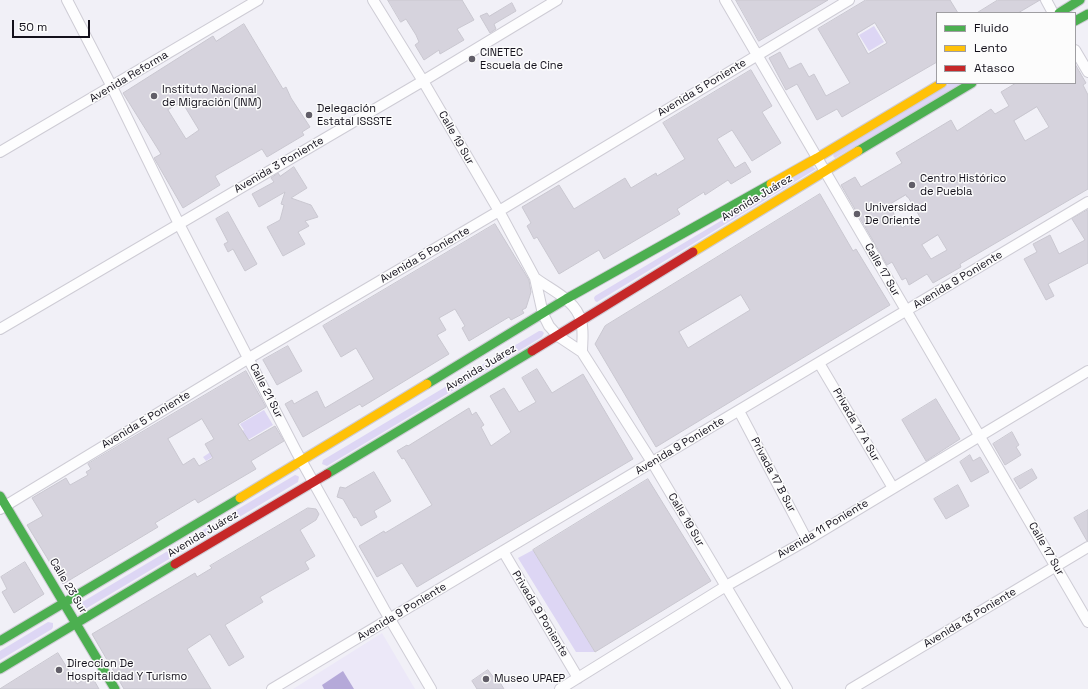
<!DOCTYPE html>
<meta charset="utf-8">
<style>
body{margin:0}
#map{position:relative;width:1088px;height:689px;overflow:hidden;background:#f1f0f7;font-family:"Space Grotesk",sans-serif}
canvas{display:block}
.legend{position:absolute;left:936px;top:12px;width:140px;height:72px;box-sizing:border-box;background:#fcfcfc;border:1px solid #9f9ea2;margin:0;padding:5px 7px;list-style:none;font-size:12px;color:#13101b}
.legend li{display:flex;align-items:center;gap:8px;height:20px}
.legend b{width:20px;border:1px solid #9f9ea2}
.scale{position:absolute;left:12px;top:20px;width:78px;height:18px;box-sizing:border-box;border:2px solid #13101b;border-top:0;padding-left:5px;font-size:12px;line-height:14px;white-space:nowrap;color:#13101b;-webkit-text-stroke:3px #fcfcfc;paint-order:stroke}
</style>
<div id="map">
<canvas width="1088" height="689"></canvas>
<ul class="legend">
<li><b style="height:5px;background:#4caf50"></b>Fluido</li>
<li><b style="height:5px;background:#ffc107"></b>Lento</li>
<li><b style="height:5px;background:#c62828"></b>Atasco</li>
</ul>
<div class="scale">50 m</div>
</div>
<script>
const c = document.querySelector('canvas').getContext('2d');
c.lineJoin = 'round';
function paint(path, color) {
  c.fillStyle = color;
  c.fill(path, 'evenodd');
}
function trace(path, color, width, dash) {
  c.strokeStyle = color;
  c.lineWidth = width;
  c.lineCap = dash ? 'butt' : 'round';
  c.setLineDash(dash || []);
  c.stroke(path);
}
function label(font, color, halo, rows, align = 'center') {
  c.font = font + ' "Space Grotesk",sans-serif';
  c.lineWidth = 3;
  c.setLineDash([]);
  c.textBaseline = 'middle';
  c.strokeStyle = halo;
  c.fillStyle = color;
  for (const [text, x, y, turn = 0] of rows) {
    c.save();
    c.translate(x, y);
    c.rotate((+turn || 0) * Math.PI / 180);
    c.textAlign = isNaN(turn) ? turn : align;
    if (halo) c.strokeText(text, 0, 0);
    c.fillText(text, 0, 0);
    c.restore();
  }
}
paint(new Path2D(`
 M382,633l33,56h-122z`), '#ece8f8');
paint(new Path2D(`
 M874,26l10,16 -15,9 -10,-16z
 M950,83h14l-129,75 -2,-2 2,-4z
 M811,167h2l3,2 -219,133 -2,-1 -1,-3 1,-2z
 M539,331h3l2,2 -2,4 -215,129 -5,-2 1,-4z
 M264,410l9,15 -54,32 -2,-3 -11,7 -3,-4 41,-27 -4,-6z
 M295,475l3,1 1,1 -1,5 -216,129 -4,-2 1,-5z
 M533,550l62,102h-19l-58,-94z
 M48,622l5,1v4l-1,2 -52,31v-9z`), '#ddd6f4');
paint(new Path2D(`
 M343,671l11,18h-30l-2,-4z`), '#b5a9d9');
const building = new Path2D(`
 M388,0h74l12,20 -17,9 7,11 -24,14 -1,-4 -15,10 -9,-15 4,-3 -3,-7 -10,-16 -5,3z
 M736,0h92l-69,41z
 M866,0h84l8,13h-21v49l-95,55 -5,-8 -20,11 -20,-36 -11,6 -17,-32 11,-6 9,17 12,-6 8,14 5,-3 12,22 24,-13 -32,-54zM875,23l12,20 -19,11 -11,-20z
 M998,0h42l-22,13h-41z
 M512,3l4,8 -22,13 2,5 -6,4 -10,-17 7,-3 2,3z
 M244,24l39,65 3,-2 5,11 19,29 -8,5 2,3 -37,22 -5,-8 -47,27 5,9 -37,23 -29,-50 7,-4 -38,-61 90,-57 3,5zM182,102l17,28 -13,9 -18,-29z
 M1075,64l11,19 -3,2 5,10v94l-128,75 1,3 -28,16 -6,-9 -18,11 -3,-7 -4,2 -10,-18 -5,3 -46,-80 14,-8 6,10 41,-24 -6,-10 55,-33 6,11 34,-22 4,5 14,-8 -8,-14 15,-9h59zM1037,107l12,20 -24,14 -11,-20zM906,195l1,2h1l12,20 -18,11 -13,-23zM938,235l9,15 -16,9 -9,-14z
 M751,70l21,36 -10,6 19,31 -29,18 -20,-31 -15,9 18,29 10,-6 6,10 -20,12 -3,-4 -23,15 -1,-3 -27,17 3,5 -76,45 -5,-9 -40,24 -22,-37 -3,2 -7,-13 4,-3 -9,-16 37,-22 15,24 51,-31 6,10 25,-15 1,3 28,-17 -22,-36z
 M294,167l13,21 -16,10 20,7 7,12 -13,4 4,5 -11,6 7,12 -22,12 -16,-29 13,-7 4,-15 -3,-1 4,-12 -26,15 -7,-13 22,-12 -3,-4 7,-5 2,3z
 M820,194l33,57 3,-2 34,56 -234,142 -61,-103 10,-18zM741,295l9,15 -62,38 -9,-16z
 M1088,210v53l-40,21 6,12 -8,4 -22,-41 13,-7 -4,-8 17,-9 9,19 26,-14 -13,-21z
 M228,212l29,52 -12,7 -12,-22 -5,3 -4,-8 4,-2 -12,-23z
 M495,224l34,56 2,12 -5,16 -4,2 2,3 -13,7 -2,-3 -40,24 -7,-13 3,-2 -10,-17 -16,9 7,12 -9,5 12,19 -87,53 -2,-3 -57,33 -18,-33 7,-4 2,4 23,-13 8,17 49,-29 -18,-31 -15,9 -18,-31z
 M288,346l14,25 -25,14 -14,-25z
 M537,369l15,24 31,-19 50,85 -216,128 -15,-24 -25,14 -18,-31 25,-15 1,2 47,-28 -28,-47 -2,1 -5,-8 10,-6 1,1 61,-38 3,7 4,-3 8,13 -3,2 10,19 20,-14 -21,-36 14,-8 15,24 17,-10 -14,-24z
 M246,371l20,36 -28,17 11,17 26,-15 9,15 -33,20 5,8 -58,34 -3,-4 -40,24 3,4 -95,57 -36,-59 16,-9 -11,-18 34,-20 4,7 18,-10 -2,-3 5,-3 -3,-5zM202,419l12,20 -9,5 8,14 -14,8 -5,-8 -11,7 -15,-26z
 M936,399l24,40 -34,22 -24,-41z
 M1012,432l7,13 -3,2 5,8 -16,10 -12,-21z
 M970,455l3,6 7,-4 9,15 -18,10 -11,-20z
 M1032,469l5,9 -17,11 -6,-10z
 M374,472l17,29 -17,10 3,6 -16,9 -5,-9 -2,1 -11,-19 -6,-2 3,-10 5,1z
 M648,479l63,102 -116,71 -62,-102z
 M958,485l11,21 -23,13 -12,-20z
 M308,508l8,1 3,5 -3,6 -16,10 15,26 -10,6 4,7 -49,28 3,5 -38,23 19,32 -15,9 -19,-32 -23,15 24,40h-87l-32,-55 103,-61 2,4 15,-9 -2,-2z
 M1088,510v31h-1l-13,-23z
 M25,562l19,32 -30,19 -12,-21 5,-3 -6,-12z
 M58,653l19,31 14,-9 8,14h-99z
 M488,670l6,8 2,-2 8,13h-27l-5,-8z`);
paint(building, '#d6d3dd');
trace(building, '#c9c7d0', 1);
const street = new Path2D(`
 M67,0l45,87 67,137 117,227 88,158 47,80
 M373,0l50,81 76,130 36,67 8,36 6,12 9,10 24,16 70,110 135,227
 M725,0l363,622
 M1046,0l7,13
 M1075,50l13,22
 M0,152l258,-152
 M535,278c16,12 41,22 46,43 3,10 1,21 1,31
 M0,329l423,-248 134,-81
 M819,363l74,125
 M739,411l68,129
 M0,509l249,-151 250,-147 350,-211
 M503,551l75,127
 M272,689l816,-487
 M560,689l166,-103 81,-46 281,-169
 M851,689l237,-142`);
const fast = new Path2D(`
 M1059,13l21,-13
 M1075,21l13,-7
 M858,151l114,-68
 M427,384l139,-85 205,-115
 M327,474l205,-123
 M0,496l115,193
 M0,641l240,-143
 M0,669l175,-105`);
const slow = new Path2D(`
 M771,184l46,-26 125,-75
 M693,252l165,-101
 M240,498l187,-114`);
const jam = new Path2D(`
 M532,351l161,-99
 M175,564l152,-90`);
trace(street, '#ceccd5', 12);
trace(fast, '#ceccd5', 11);
trace(slow, '#ceccd5', 11);
trace(jam, '#ceccd5', 11);
trace(street, '#fdfdfe', 10);
trace(fast, '#4caf50', 9);
trace(slow, '#ffc107', 9);
trace(jam, '#c62828', 9);
for (const [x, y, r, color] of [
 [472,59,4,"#615e68"],
 [154,96,4,"#615e68"],
 [309,115,4,"#615e68"],
 [912,185,4,"#615e68"],
 [857,214,4,"#615e68"],
 [59,670,4,"#615e68"],
 [486,679,4,"#615e68"]
]) {
  const dot = new Path2D();
  dot.arc(x, y, r, 0, 2 * Math.PI);
  c.fillStyle = color;
  c.fill(dot);
  trace(dot, '#fcfcfc', 1.5);
}
label('11px', '#13101b', '#fcfcfc', [
 ["CINETEC",480,53],
 ["Escuela de Cine",480,66],
 ["Instituto Nacional",162,90],
 ["de Migración (INM)",162,103],
 ["Delegación",317,109],
 ["Estatal ISSSTE",317,122],
 ["Centro Histórico",920,179],
 ["de Puebla",920,192],
 ["Universidad",865,208],
 ["De Oriente",865,221],
 ["Direccion De",67,664],
 ["Hospitalidad Y Turismo",67,677],
 ["Museo UPAEP",494,679]
], 'left');
label('11px', '#13101b', '#fcfcfc', [
 ["Avenida Reforma",129,77,-31],
 ["Avenida 5 Poniente",702,88,-31],
 ["Calle 19 Sur",456,138,60],
 ["Avenida 3 Poniente",279,165,-30],
 ["Avenida Juárez",757,198,-31],
 ["Avenida 5 Poniente",425,255,-30],
 ["Calle 17 Sur",882,270,60],
 ["Avenida 9 Poniente",958,280,-31],
 ["Avenida Juárez",481,368,-31],
 ["Calle 21 Sur",266,391,63],
 ["Avenida 5 Poniente",146,420,-31],
 ["Privada 17 A Sur",856,425,60],
 ["Avenida 9 Poniente",680,446,-31],
 ["Privada 17 B Sur",773,475,62],
 ["Calle 19 Sur",686,520,59],
 ["Avenida 11 Poniente",823,529,-31],
 ["Avenida Juárez",203,534,-31],
 ["Calle 17 Sur",1046,549,60],
 ["Calle 23 Sur",68,586,59],
 ["Avenida 9 Poniente",402,612,-31],
 ["Privada 9 Poniente",540,614,59],
 ["Avenida 13 Poniente",970,618,-31]
]);
</script>
